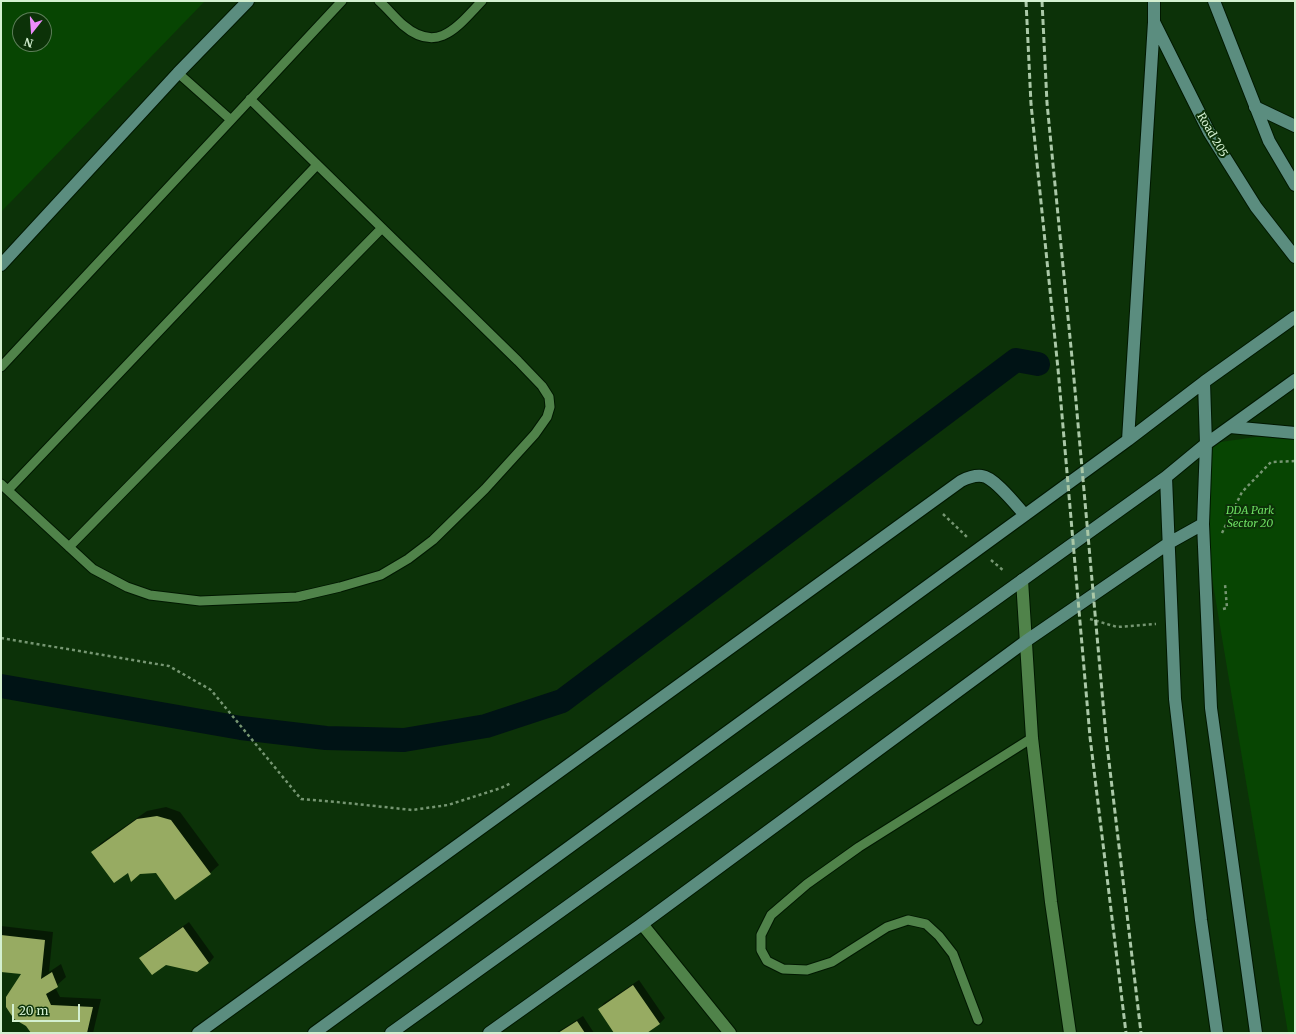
<!DOCTYPE html>
<style>
body{margin:0}
#map{position:relative;width:1296px;height:1034px;overflow:hidden;background:#0c3208;font-family:Merriweather,serif}
canvas{display:block}
.frame{position:absolute;inset:0;border:2px solid #d4f0d1;pointer-events:none}
.north{position:absolute;left:12px;top:12px;width:40px;height:40px;box-sizing:border-box;background:#0c3208;border:1px solid #5c7e58;border-radius:50%;rotate:197deg;font-size:11px;font-weight:700;line-height:16px;text-align:center;color:#d4f0d1}
.north::after{content:'';display:block;margin:auto;width:14px;height:18px;background:#ec8cfb;clip-path:polygon(50% 0,100% 100%,50% 72%,0 100%)}
.scale{position:absolute;left:12px;top:1004px;width:68px;height:18px;box-sizing:border-box;border:2px solid #d4f0d1;border-top:0;padding-left:5px;font-size:12px;line-height:14px;white-space:nowrap;color:#d4f0d1;-webkit-text-stroke:3px #0c3208;paint-order:stroke}
</style>
<div id="map">
<canvas width="1296" height="1034"></canvas>
<div class="frame"></div>
<div class="north">N</div>
<div class="scale">20 m</div>
</div>
<script>
const c = document.querySelector('canvas').getContext('2d');
c.lineJoin = 'round';
function paint(path, color) {
  c.fillStyle = color;
  c.fill(path, 'evenodd');
}
function trace(path, color, width, dash) {
  c.strokeStyle = color;
  c.lineWidth = width;
  c.lineCap = dash ? 'butt' : 'round';
  c.setLineDash(dash || []);
  c.stroke(path);
}
function label(font, color, halo, rows, align = 'center') {
  c.font = font + ' Merriweather,serif';
  c.lineWidth = 4;
  c.setLineDash([]);
  c.textBaseline = 'middle';
  c.strokeStyle = halo;
  c.fillStyle = color;
  for (const [text, x, y, turn = 0] of rows) {
    c.save();
    c.translate(x, y);
    c.rotate((+turn || 0) * Math.PI / 180);
    c.textAlign = isNaN(turn) ? turn : align;
    if (halo) c.strokeText(text, 0, 0);
    c.fillText(text, 0, 0);
    c.restore();
  }
}
paint(new Path2D(`
 M1,1h204l-204,211zM20,20h24v24h-24z
 M1291,432l4,2v599h-7l-85,-509 3,-80z`), '#074502');
paint(new Path2D(`
 M166,807l14,5 39,53 -9,8 -53,-1 -17,1 -11,-1 -37,-20 9,-9 46,-32z
 M189,922l25,35 -5,6 -68,-5 5,-6z
 M1,926l52,6 -4,40 12,-8 5,13 -11,10 5,10 41,2 -8,34h-61l-9,-60 -22,-2z
 M639,980l26,38 -6,6 -14,9h-30l-16,-24 5,-6z
 M583,1016l11,17h-38z`), '#0007');
trace(new Path2D(`
 M1,686l240,42 85,10 78,2 82,-14 76,-25 454,-341 22,4`), '#001315', 24);
paint(new Path2D(`
 M157,816l14,4 40,54 -36,26 -19,-27 -16,1 -9,8 -3,-9 -14,10 -23,-31 46,-33z
 M183,927l26,36 -12,9 -31,-7 -14,10 -13,-17z
 M1,935l44,5 -4,39 11,-7 6,15 -12,7 5,11 42,2 -6,26h-56l-5,-7 -12,-7 -8,-12v-10l15,-23 -20,-2z
 M633,985l27,39 -13,9h-33l-16,-24z
 M577,1021l8,12h-27z`), '#97ab62');
const lane = new Path2D(`
 M379,1c9,8 16,17 24,24 35,30 55,1 79,-24
 M178,73l53,47
 M1,367l341,-366
 M1,484l92,85 34,18 23,8 50,6 97,-4 43,-10 41,-12 27,-16 25,-19 52,-51 50,-55 12,-17 3,-10 -1,-10 -7,-11 -24,-25 -268,-262
 M8,490l309,-325
 M69,547l313,-319
 M978,1020l-25,-66 -14,-18 -13,-12 -18,-4 -21,7 -55,35 -25,8 -24,-1 -16,-8 -6,-11v-15l10,-20 36,-31 52,-37 173,-109`);
const street = new Path2D(`
 M1022,580l10,158 19,164 19,131
 M642,924l88,109`);
const secondary = new Path2D(`
 M1154,1v21l55,110 47,75 39,50
 M1214,1l55,140 26,44
 M1255,107l40,19
 M1,265l177,-192 70,-72
 M1204,382l2,62 -3,80 8,184 45,325
 M1230,427l65,6
 M1128,440l26,-418
 M1166,477l9,222 26,221 16,113
 M198,1033l763,-552c6,-3 13,-6 21,-5 12,1 34,29 43,39
 M314,1033l814,-593 76,-58 91,-65
 M391,1033l775,-556 40,-33 89,-64
 M489,1033l153,-109 384,-283 143,-98 34,-19`);
trace(lane, '#011800', 11);
trace(street, '#011800', 14);
trace(secondary, '#011800', 14);
trace(new Path2D(`
 M943,514l24,23
 M1222,533l20,-41 29,-30 24,-1
 M991,560l13,11
 M1223,609l4,-1 -2,-24
 M1090,619l27,8 39,-3
 M1,638l168,28 42,24 90,109 46,4 65,7 36,-5 53,-17 10,-5`), '#769672', 2.5, [3, 3]);
trace(lane, '#50834a', 9);
trace(street, '#50834a', 12);
trace(secondary, '#5b8d7f', 12);
trace(new Path2D(`
 M1026,1l5,103 27,265 32,368 36,296
 M1042,1l5,102 26,265 33,368 35,297`), '#aac8a7', 3, [6, 3]);
label('11px', '#d4f0d1', '#0c3208', [
 ["Road 205",1212,135,60]
]);
label('italic 11px', '#6dde62', '#0c3208', [
 ["DDA Park",1250,511],
 ["Sector 20",1250,524]
]);
</script>
